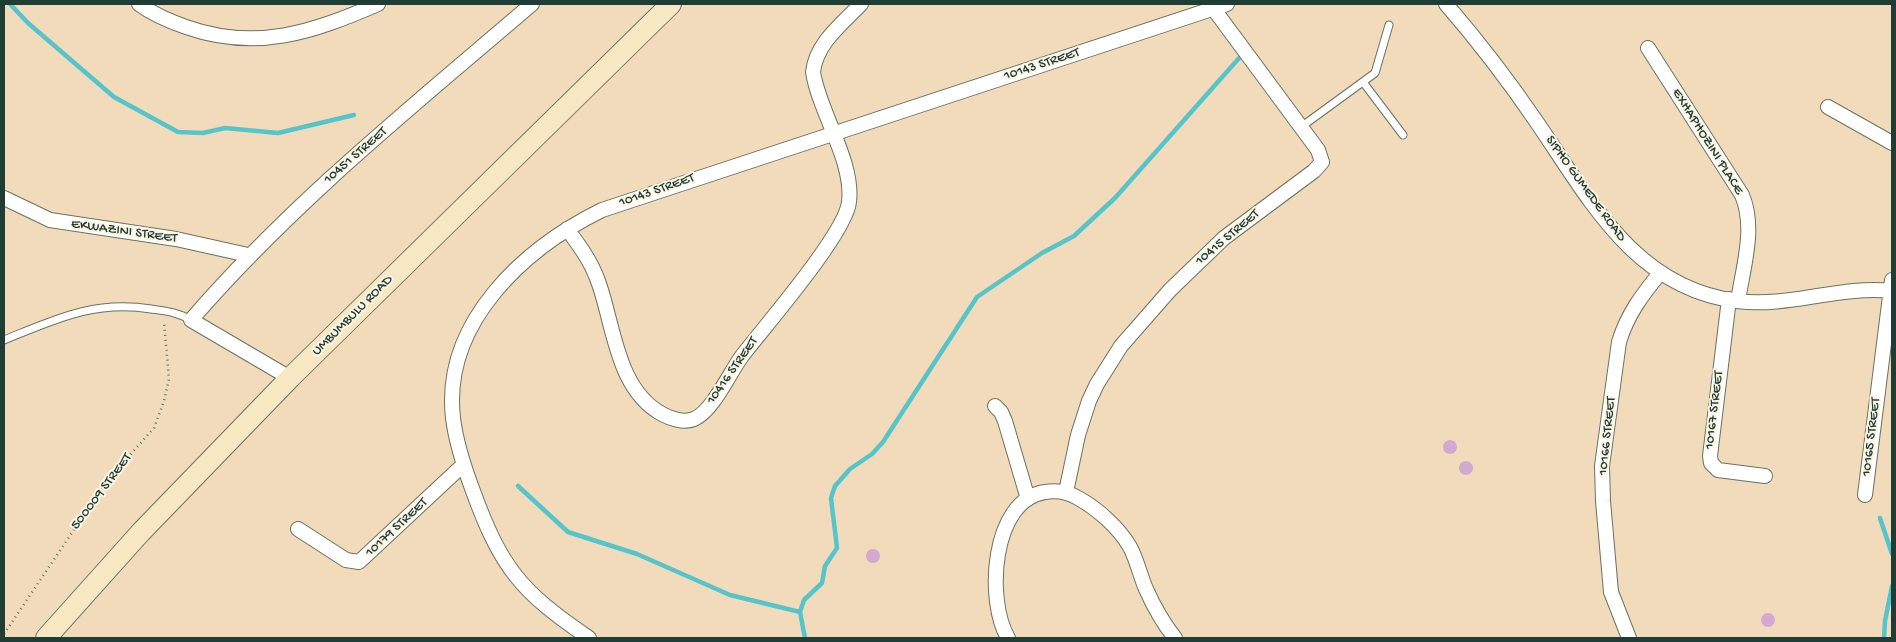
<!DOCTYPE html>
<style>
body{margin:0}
#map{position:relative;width:1896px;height:642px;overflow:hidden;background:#f1dbbb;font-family:"Gochi Hand",sans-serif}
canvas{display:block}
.frame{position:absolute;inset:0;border:5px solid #1f3d34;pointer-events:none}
</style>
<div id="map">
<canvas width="1896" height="642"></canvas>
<div class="frame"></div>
</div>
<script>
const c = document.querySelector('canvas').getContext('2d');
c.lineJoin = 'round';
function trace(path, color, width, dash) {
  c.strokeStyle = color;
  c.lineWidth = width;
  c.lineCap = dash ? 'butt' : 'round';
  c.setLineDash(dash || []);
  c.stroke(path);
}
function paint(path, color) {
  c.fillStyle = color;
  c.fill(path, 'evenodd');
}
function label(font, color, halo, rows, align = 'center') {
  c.font = font + ' "Gochi Hand",sans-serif';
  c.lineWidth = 4;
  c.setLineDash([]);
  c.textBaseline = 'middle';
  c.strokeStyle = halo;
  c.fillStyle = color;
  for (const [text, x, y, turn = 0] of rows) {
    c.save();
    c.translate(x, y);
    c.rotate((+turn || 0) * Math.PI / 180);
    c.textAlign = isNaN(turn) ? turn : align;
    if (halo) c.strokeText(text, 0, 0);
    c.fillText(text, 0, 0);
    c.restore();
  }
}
trace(new Path2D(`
 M10,4l18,19 86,74 64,35 25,1 22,-5 53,5 76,-18
 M518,486l50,46 69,22 93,41 70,17
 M1880,518l12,36
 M805,638l-5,-26 4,-12 18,-17 3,-17 12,-18 -6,-50 4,-12 15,-17 22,-15 11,-12 94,-145 65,-44 32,-17 41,-38 125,-141
 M1884,638l1,-17 7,-35`), '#56c4cb', 4.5);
paint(new Path2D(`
 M1443 447a7 7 0 1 1 14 0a7 7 0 1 1-14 0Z
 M1459 468a7 7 0 1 1 14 0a7 7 0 1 1-14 0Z
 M866 556a7 7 0 1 1 14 0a7 7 0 1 1-14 0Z
 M1761 620a7 7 0 1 1 14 0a7 7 0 1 1-14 0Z`), '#d1a9d1');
const lane = new Path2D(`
 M1363,82l40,53
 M1301,127l74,-54 14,-48
 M4,340c52,-21 90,-40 147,-31 14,2 27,3 40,11`);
const street = new Path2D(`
 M139,4c15,11 30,17 47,23 71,25 127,5 192,-23
 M1446,4c32,37 62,76 90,117 53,77 98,167 201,180 52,7 103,-16 155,-10
 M1648,48l94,147c14,33 1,72 -4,106
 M1828,107l64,36
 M4,198l46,22 126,19 72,16
 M567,229c12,16 24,32 31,52 16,43 18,108 64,133 9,5 22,9 32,5 19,-8 36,-47 48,-63 23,-30 104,-123 107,-154 5,-41 -30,-90 -36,-130 3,-29 30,-49 48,-68
 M1729,299l-19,157 1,7 7,7 47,6
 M290,378l-99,-58c102,-118 223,-215 341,-316
 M995,406l6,6 4,9 23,78
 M1066,492l12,-57 11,-34 8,-17 24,-38 49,-56 54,-52 90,-67 8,-9 -4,-12 -108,-146
 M1865,495l27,-215
 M298,529l48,31 13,2 104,-97
 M589,638c-68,-46 -88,-70 -116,-147 -9,-24 -17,-48 -20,-73 -11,-96 72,-170 149,-208l625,-206
 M1008,638c-22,-37 -17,-138 37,-146 12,-2 23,0 33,6 20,11 41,30 52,49 7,13 10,28 16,42 8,18 17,34 29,49
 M1629,638l-18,-46 -8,-91 -1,-35 17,-124c8,-27 23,-47 41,-69`);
const secondary = new Path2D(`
 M46,638l95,-106 149,-154 381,-374`);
trace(lane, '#687463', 9);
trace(street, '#687463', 16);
trace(secondary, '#687463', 22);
trace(new Path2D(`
 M4,634l102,-152 48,-54 10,-27 5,-22 -5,-57`), '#687463', 2.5, [1, 4]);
trace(lane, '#fff', 7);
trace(street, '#fff', 14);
trace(secondary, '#f7e8c3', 20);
label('14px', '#1f3d34', '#fcf5e5', [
 ["10143 STREET",1042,65,-18],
 ["EXHAPHOZINI PLACE",1707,142,58],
 ["10451 STREET",356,156,-41],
 ["SIPHO GUMEDE ROAD",1585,189,54],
 ["10143 STREET",657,191,-19],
 ["EKWAZINI STREET",124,232,8],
 ["10415 STREET",1228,238,-40],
 ["UMBUMBULU ROAD",353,316,-45],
 ["10416 STREET",733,371,-55],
 ["10167 STREET",1715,410,-83],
 ["10166 STREET",1608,436,-84],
 ["10165 STREET",1872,437,-83],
 ["500009 STREET",102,492,-53],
 ["10179 STREET",397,528,-43]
]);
</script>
